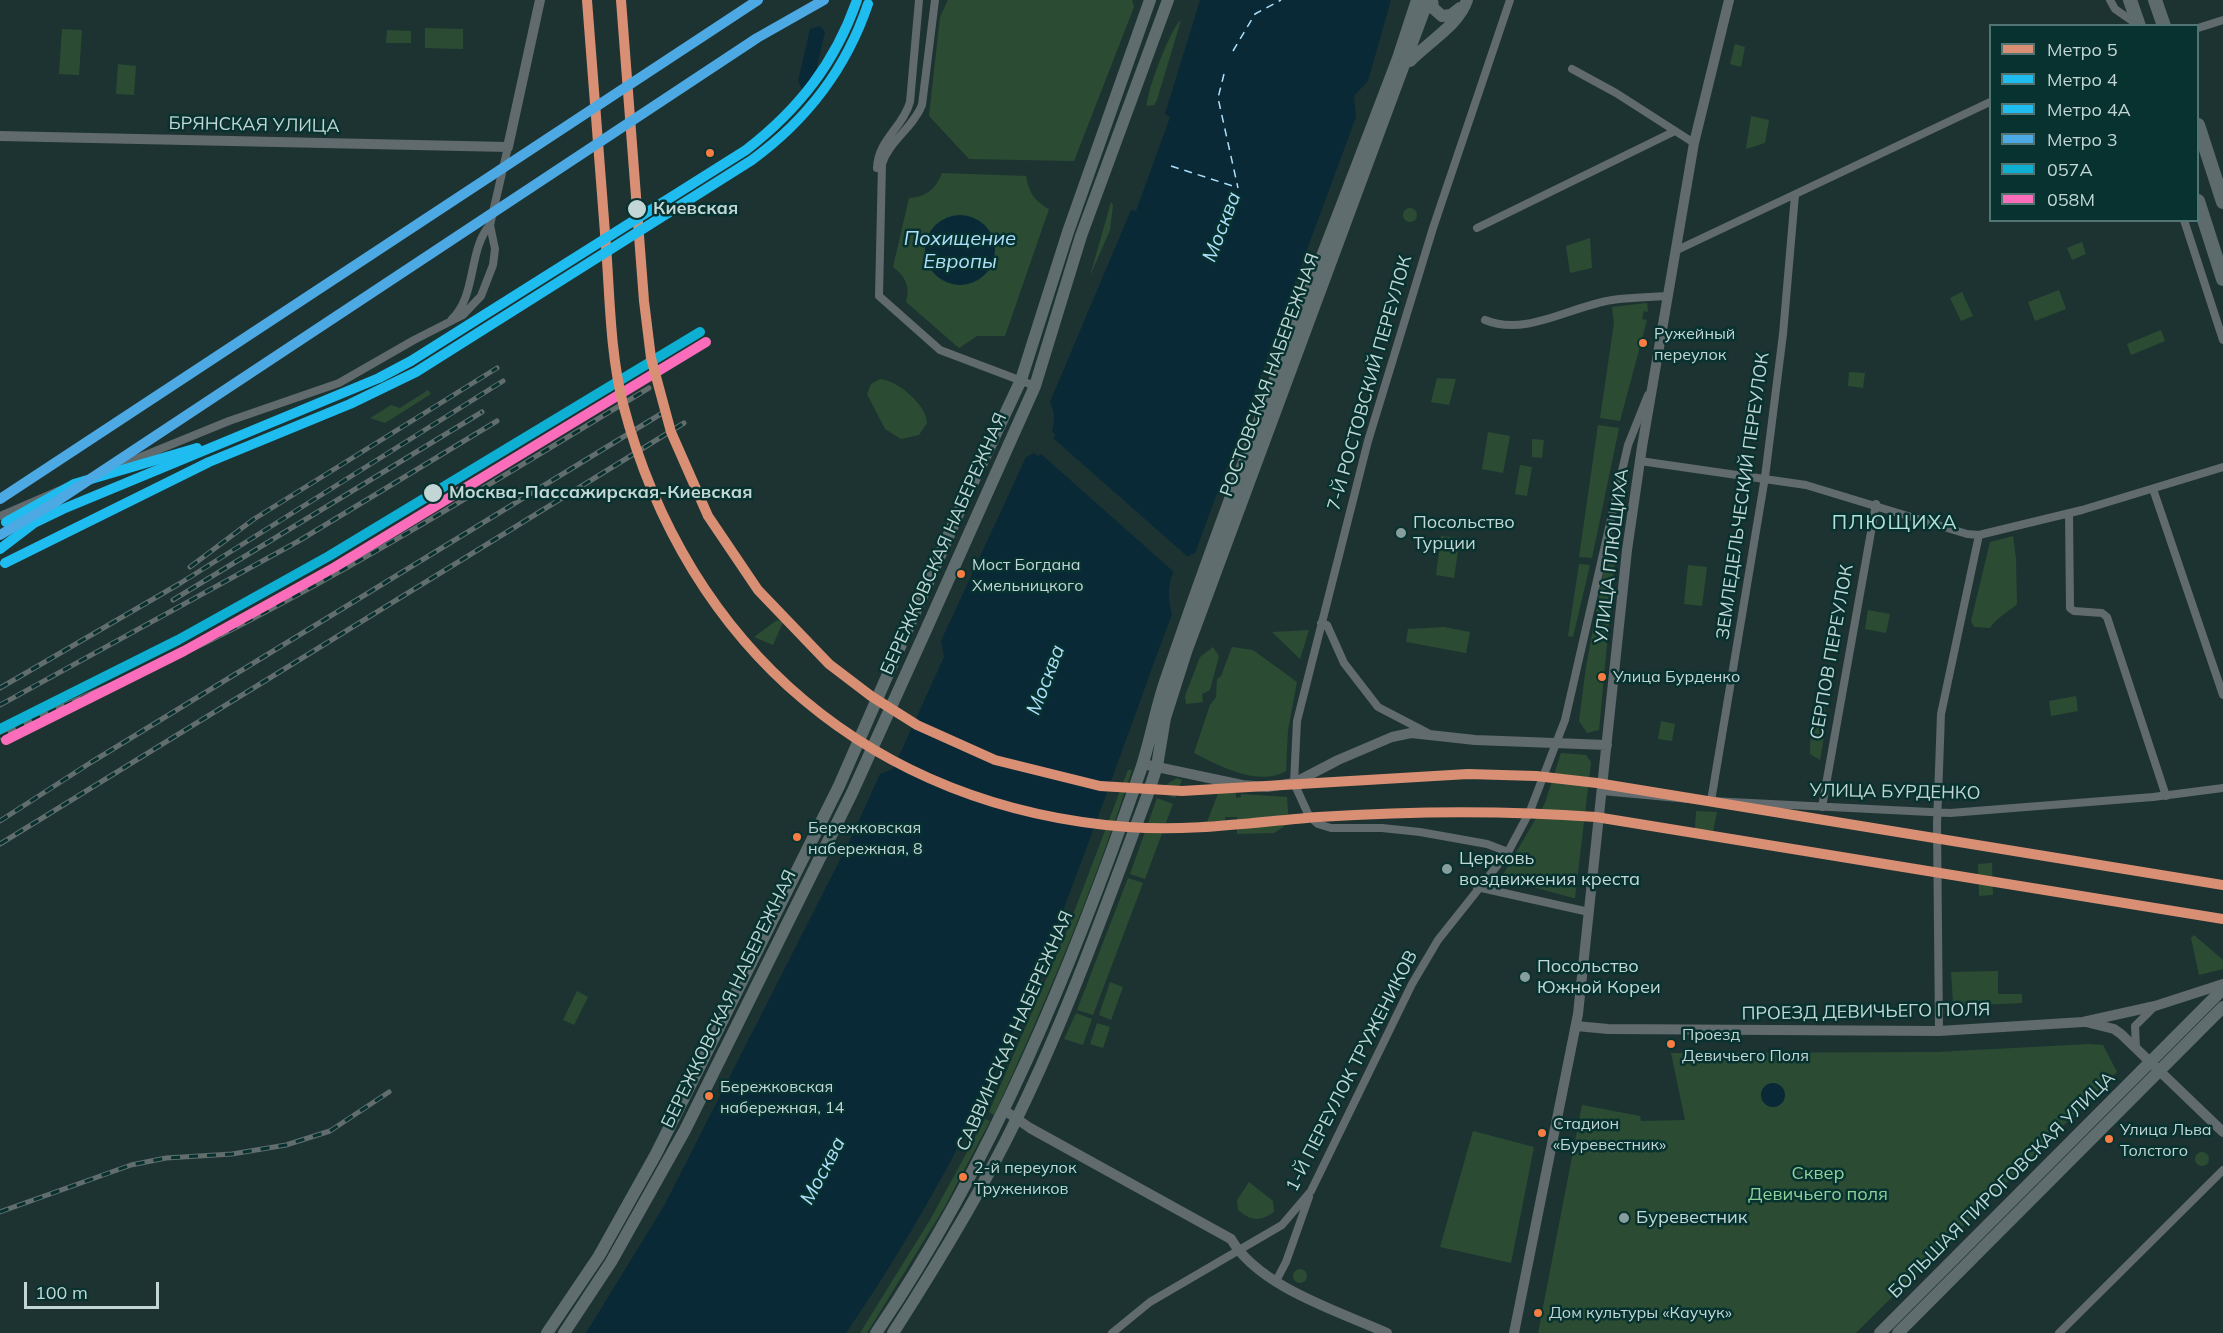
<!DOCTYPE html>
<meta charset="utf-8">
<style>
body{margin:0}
#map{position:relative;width:2223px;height:1333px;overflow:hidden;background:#1d3332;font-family:Mulish,sans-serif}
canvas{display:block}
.legend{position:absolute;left:1989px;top:24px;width:210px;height:198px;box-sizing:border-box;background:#073230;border:2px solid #527472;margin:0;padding:8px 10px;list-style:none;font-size:18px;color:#c2d7d5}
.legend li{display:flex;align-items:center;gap:12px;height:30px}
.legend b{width:30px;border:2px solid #527472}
.scale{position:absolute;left:24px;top:1282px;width:135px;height:27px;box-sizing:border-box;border:3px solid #c2d7d5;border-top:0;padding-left:8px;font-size:18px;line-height:21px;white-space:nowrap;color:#c2d7d5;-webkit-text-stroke:4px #073230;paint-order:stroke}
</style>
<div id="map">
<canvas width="2223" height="1333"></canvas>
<ul class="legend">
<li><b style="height:8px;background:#d98f74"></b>Метро 5</li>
<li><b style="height:8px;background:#1ebcef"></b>Метро 4</li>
<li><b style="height:8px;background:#1ebcef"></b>Метро 4А</li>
<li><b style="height:8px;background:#4da9e3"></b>Метро 3</li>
<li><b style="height:8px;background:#0dafd3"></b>057А</li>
<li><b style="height:8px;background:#fb6dba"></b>058М</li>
</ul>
<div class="scale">100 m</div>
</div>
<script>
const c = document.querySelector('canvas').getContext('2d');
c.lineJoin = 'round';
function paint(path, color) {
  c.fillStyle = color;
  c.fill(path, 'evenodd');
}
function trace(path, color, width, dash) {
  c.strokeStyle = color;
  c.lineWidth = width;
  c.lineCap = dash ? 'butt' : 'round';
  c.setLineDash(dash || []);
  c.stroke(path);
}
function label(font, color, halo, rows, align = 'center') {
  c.font = font + ' Mulish,sans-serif';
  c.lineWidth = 5;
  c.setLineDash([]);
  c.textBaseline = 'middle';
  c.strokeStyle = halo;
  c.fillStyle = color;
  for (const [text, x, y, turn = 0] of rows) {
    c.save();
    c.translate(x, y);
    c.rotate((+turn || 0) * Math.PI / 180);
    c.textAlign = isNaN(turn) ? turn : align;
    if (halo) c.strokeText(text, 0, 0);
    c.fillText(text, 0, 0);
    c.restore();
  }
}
paint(new Path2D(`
 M948,0h184l2,7 -60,154 -105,-2 -40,-43 11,-99z
 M1181,20l-24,80 -3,5 -7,1c-1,-13 24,-79 34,-86z
 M425,28l38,1v20l-38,-1z
 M62,29l20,1 -3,45 -20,-1z
 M387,30l24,1v12h-25z
 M1735,44l10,3 -4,20 -11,-3z
 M118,64l18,2 -2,29 -18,-1z
 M1751,116l18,4 -4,23 -19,6z
 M942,173l84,3c3,16 8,25 23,33l-44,127h-28l-18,12 -53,-46c5,-15 -1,-26 -13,-35l16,-69c17,-1 27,-9 33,-25z
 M1111,202l2,3 -3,25 -20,46z
 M1403 215a7 7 0 1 1 14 0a7 7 0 1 1-14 0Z
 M1590,238l2,30 -22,5 -4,-27z
 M2082,242l4,12 -14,6 -5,-12z
 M2059,290l7,19 -31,12 -7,-19z
 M1962,292l11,24 -12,5 -11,-23z
 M1647,303l1,9 -4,-1 -2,8 5,1 -27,101 -20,-3 14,-95 -2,-16z
 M2161,330l4,11 -34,14 -4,-11z
 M1849,372l16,1 -2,15 -15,-2z
 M1437,378l19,1 -7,26 -18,-3z
 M880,379c17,1 47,26 47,44l-8,12 -18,4 -16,-10 -18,-35 4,-10z
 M428,390l3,4 -46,29 -15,-5 21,-13 9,3z
 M1598,425l21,3 -27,130 -13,-1z
 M1488,432l22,4 -7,37 -21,-4z
 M1532,439l12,1 -2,18 -10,-1z
 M1520,465l12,2 -5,29 -12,-2z
 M1441,536l19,2 -6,40 -18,-3z
 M2013,536l3,23 1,45c-10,9 -20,13 -27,24l-16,-1 -3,-6 19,-79z
 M1606,558l9,1 -16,171 -12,3 -8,-12 7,-54z
 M1579,564l11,1 -17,72 -5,-1z
 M1688,565l19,2 -5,39 -18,-2z
 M1868,610l22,4 -4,19 -21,-4z
 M777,620l6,2 -10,23 -19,-8z
 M1444,627l26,5 -4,21 -60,-11 2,-13z
 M1309,630l-9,29 -28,-27z
 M1213,647l6,9 -9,34 -8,4 1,8 -17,2 -1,-8 15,-39z
 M1232,647l21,3 44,32 -9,48 -2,41c-27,16 -67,-5 -92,-18l16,-48 6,-8 1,-18 4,-3z
 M2076,696l2,15 -27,5 -2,-15z
 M1814,704l11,1 -1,16 -11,-1z
 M1661,721l14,3 -3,17 -14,-2z
 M1811,724l15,1 -6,35 -10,-6z
 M1561,753l25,2 5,7 -16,136h-2l-72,-20 44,-75z
 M1128,770h4c-38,118 -86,232 -138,345l-5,-3 79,-184z
 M1177,778l5,2 -7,18 -12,-5 4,-9z
 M1219,791l17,2v5l5,-1v-3l46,3 2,26 -15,10 -37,1v-17h-12v9l-19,-1z
 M1157,798l16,6 -28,75 -15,-5z
 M1696,811l21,1 -4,19 -18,-2z
 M1992,863l1,32 -14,1 -1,-32z
 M1128,878l15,5 -50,132 -16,-5z
 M2194,935l29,25v9l-24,6 -8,-37z
 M1998,971v23h24v9l-65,3 -4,-3 -2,-31z
 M1110,982l13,5 -12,33 -12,-5z
 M577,991l11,6 -14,28 -11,-5z
 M1076,1013l16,6 -9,26 -19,-6z
 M1097,1023l13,4 -7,21 -13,-4z
 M2090,1044l13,1 14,27 -261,261h-318l44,-228 58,11 1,5 44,-1 -14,-67 265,-1z
 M985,1119l5,2 -46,87 -77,125h-7l70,-113z
 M1473,1131l61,16 -23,116 -71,-16z
 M2195 1159a7 7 0 1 1 14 0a7 7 0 1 1-14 0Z
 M1249,1182l24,19 1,11c-15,10 -22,9 -36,-2l-1,-10z
 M1293 1276a7 7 0 1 1 14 0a7 7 0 1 1-14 0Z`), '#2b4c33');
paint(new Path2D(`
 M1200,0h191l-23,81 -14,15 2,21 -161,436c-26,9 -30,38 -23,61 -47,126 -90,253 -141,377 -49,119 -112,236 -185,342h-260l78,-127 187,-368 29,-64 13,-5 51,-112 -3,-16 85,-184c22,-8 35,-32 24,-55l81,-192 5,1 34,-94 -5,-3z
 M820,26l5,6 -12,52 -3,4 -8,1 -4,-8 12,-52z
 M925 250a35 35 0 1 1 70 0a35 35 0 1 1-70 0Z
 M1761 1095a12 12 0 1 1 24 0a12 12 0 1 1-24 0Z`), '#092937');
paint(new Path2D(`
 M1050,430l6,5 -3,3 135,119 3,-2 2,2 -11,8 -8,12 1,-4 -134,-119 -3,2 -6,-4 6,-4z`), '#1d3332');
trace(new Path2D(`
 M1233,51l22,-37 26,-14
 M1224,74l-6,24 20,90
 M1171,166l65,21`), '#aee0fb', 1.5, [8, 6]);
trace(new Path2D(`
 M79,482l42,-17`), '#364c4a', 8, [8, 4]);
trace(new Path2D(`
 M935,0l-13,105c-9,23 -33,36 -40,59l-3,132 61,54 95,36
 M2110,0l5,9 23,16
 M2198,28l25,-8
 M1572,69l44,24 78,50
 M877,168c1,-28 26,-41 33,-66l9,-102
 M2184,220l39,120
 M1477,228l198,-97
 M1675,251l315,-149
 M452,319c25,-24 16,-70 38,-94l18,-78
 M1485,320c41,17 86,-14 127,-20 18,-3 37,-3 55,-4
 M1640,461l166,24 161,49 12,1 103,-25 141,-43
 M121,465l108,-44 110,-38 75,-43 49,-25 18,-19 12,-31 2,-16 -5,-24
 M2153,489l70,206
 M2069,513l1,95 4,3 28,2 5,4 59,179
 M0,516l79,-34
 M1321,623l6,2 17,38 34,44 50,26
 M1602,791l109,10 239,12 203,-16 70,-9
 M1711,801l54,-324 18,-143 12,-139
 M1822,807l54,-303
 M1508,852l-21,-8 -67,-12 -38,-4h-51l-13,-4 -9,-8 -15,-33 3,-62 71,-280 65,-213 77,-228
 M1477,887l112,25
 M1939,1031l-2,-207 4,-110 38,-179
 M2136,1048l-1,-22 18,-18
 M1276,1281l10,-19 23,-65
 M1112,1333l38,-31 132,-77 29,-34 101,-207 26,-44 70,-88 22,-41 35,-91 63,-275 20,-50
 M2059,1333l164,-163`), '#616a6c', 8);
trace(new Path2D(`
 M0,136l508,11 32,-147
 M1143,764l99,21 25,2 27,-4 44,-23 54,-23 19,-4 64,7 132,5
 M2086,1022l28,7 7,5 102,98
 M1576,1026l32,3 331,2 144,-9 72,-16 68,-22
 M1004,1110l26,18 201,111c28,48 107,72 156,94
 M1514,1333l64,-319 49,-464 15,-103 52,-304 35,-143`), '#616a6c', 10);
trace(new Path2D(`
 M1432,0l1,8 9,8 9,-1 9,-7
 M1410,61c18,-19 49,-36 57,-61
 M547,1333l52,-77 57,-102 183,-368 119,-272 63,-134 47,-148 82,-232
 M564,1333l47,-71 74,-132 167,-337 73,-161 110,-246 46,-150 87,-236
 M876,1333c117,-172 197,-368 265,-564 10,-30 15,-63 26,-93 71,-208 153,-412 231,-618l19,-58
 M893,1333c45,-70 89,-142 125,-217 51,-105 90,-216 131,-325l8,-25 8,-48 21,-66 242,-652
 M1880,1333l343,-344
 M1898,1333l325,-326`), '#606d6e', 12);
trace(new Path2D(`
 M2130,0l9,26
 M2155,0l9,26
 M2198,125l25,77
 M2198,201l25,78`), '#5d6b6c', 14);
const rail = new Path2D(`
 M190,567l64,-48 243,-151
 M173,600l309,-188
 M0,688l179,-104 324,-203
 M0,705l297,-163 200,-121
 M0,737c69,-38 144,-63 215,-99 149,-75 291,-164 434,-250
 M0,821l90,-58 574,-351
 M0,844l684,-421
 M0,1212l131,-47 35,-7 66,-4 54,-9 44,-14 59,-39`);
trace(rail, '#626e6e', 5);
trace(rail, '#073230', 3, [9]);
trace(new Path2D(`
 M0,729l178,-89 151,-84 371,-224`), '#0dafd3', 10);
trace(new Path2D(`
 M6,740l178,-89 151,-84 371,-225`), '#fb6dba', 10);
trace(new Path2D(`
 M587,0c6,82 13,164 19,246 4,52 4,106 17,158 64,245 251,404 505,423 63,5 127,-5 190,-10 93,-6 185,-7 278,0l627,102
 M621,0l23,301 7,57 20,74 37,84 50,74 71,74 42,32 46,29 78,35 105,26 82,5 286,-17 68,2 61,7 626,102`), '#d98f74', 10);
trace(new Path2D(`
 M0,549l34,-26 29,-14 316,-131 32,-17 335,-211c53,-41 89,-87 111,-150`), '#1ebcef', 10);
trace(new Path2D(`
 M6,522l68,-38 123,-36
 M5,563l204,-101 141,-58 66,-32 336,-212c56,-41 94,-91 116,-156`), '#1ebcef', 10);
trace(new Path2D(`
 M0,499l758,-499
 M0,535l54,-32 703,-465 67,-38`), '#4da9e3', 10);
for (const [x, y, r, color] of [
 [710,153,5,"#f77d43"],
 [637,209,10,"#c2d7d5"],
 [1643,343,5,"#f77d43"],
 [433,493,10,"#c2d7d5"],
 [1401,533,6,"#889e9c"],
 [961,574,5,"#f77d43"],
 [1602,677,5,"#f77d43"],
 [797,837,5,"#f77d43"],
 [1447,869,6,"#889e9c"],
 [1525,977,6,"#889e9c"],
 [1671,1044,5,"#f77d43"],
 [709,1096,5,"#f77d43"],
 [1542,1133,5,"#f77d43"],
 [2109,1139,5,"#f77d43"],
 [963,1177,5,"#f77d43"],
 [1624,1218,6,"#889e9c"],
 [1538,1313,5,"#f77d43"]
]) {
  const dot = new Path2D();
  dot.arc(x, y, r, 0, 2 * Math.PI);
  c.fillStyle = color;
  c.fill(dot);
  trace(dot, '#073230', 2);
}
label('16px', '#c2d7d5', '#073230', [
 ["Ружейный",1654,334],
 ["переулок",1654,355],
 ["Мост Богдана",972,565],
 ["Хмельницкого",972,586],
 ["Улица Бурденко",1613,677],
 ["Бережковская",808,828],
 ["набережная, 8",808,849],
 ["Проезд",1682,1035],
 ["Девичьего Поля",1682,1056],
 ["Бережковская",720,1087],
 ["набережная, 14",720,1108],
 ["Стадион",1553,1124],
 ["«Буревестник»",1553,1145],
 ["Улица Льва",2120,1130],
 ["Толстого",2120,1151],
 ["2-й переулок",974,1168],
 ["Тружеников",974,1189],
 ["Дом культуры «Каучук»",1549,1313]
], 'left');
label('18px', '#c2d7d5', '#073230', [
 ["БРЯНСКАЯ УЛИЦА",254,125,1],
 ["РОСТОВСКАЯ НАБЕРЕЖНАЯ",1270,375,-70],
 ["7-Й РОСТОВСКИЙ ПЕРЕУЛОК",1370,383,-74],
 ["ЗЕМЛЕДЕЛЬЧЕСКИЙ ПЕРЕУЛОК",1743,496,-82],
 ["БЕРЕЖКОВСКАЯ НАБЕРЕЖНАЯ",944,544,-66],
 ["УЛИЦА ПЛЮЩИХА",1612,556,-83],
 ["СЕРПОВ ПЕРЕУЛОК",1832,652,-80],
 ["УЛИЦА БУРДЕНКО",1895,792,1],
 ["БЕРЕЖКОВСКАЯ НАБЕРЕЖНАЯ",729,999,-64],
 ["ПРОЕЗД ДЕВИЧЬЕГО ПОЛЯ",1866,1012,-1],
 ["САВВИНСКАЯ НАБЕРЕЖНАЯ",1015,1031,-66],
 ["1-Й ПЕРЕУЛОК ТРУЖЕНИКОВ",1352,1071,-63],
 ["БОЛЬШАЯ ПИРОГОВСКАЯ УЛИЦА",2002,1185,-45]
]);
label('bold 18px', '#c2d7d5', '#073230', [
 ["Киевская",653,209],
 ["Москва-Пассажирская-Киевская",449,493]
], 'left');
label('18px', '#c2d7d5', '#073230', [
 ["Посольство",1413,523],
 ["Турции",1413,544],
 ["Церковь",1459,859],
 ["воздвижения креста",1459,880],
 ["Посольство",1537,967],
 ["Южной Кореи",1537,988],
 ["Буревестник",1636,1218]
], 'left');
label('18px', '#8dd299', '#073230', [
 ["Сквер",1818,1174],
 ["Девичьего поля",1818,1195]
]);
label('italic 20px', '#aee0fb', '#073230', [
 ["Москва",1222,227,-69],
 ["Похищение",960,239],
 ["Европы",960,262],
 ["Москва",1046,680,-69],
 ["Москва",823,1171,-62]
]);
c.letterSpacing = '1.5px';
label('20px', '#b4e0dc', '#073230', [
 ["ПЛЮЩИХА",1895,523]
]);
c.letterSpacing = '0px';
</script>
